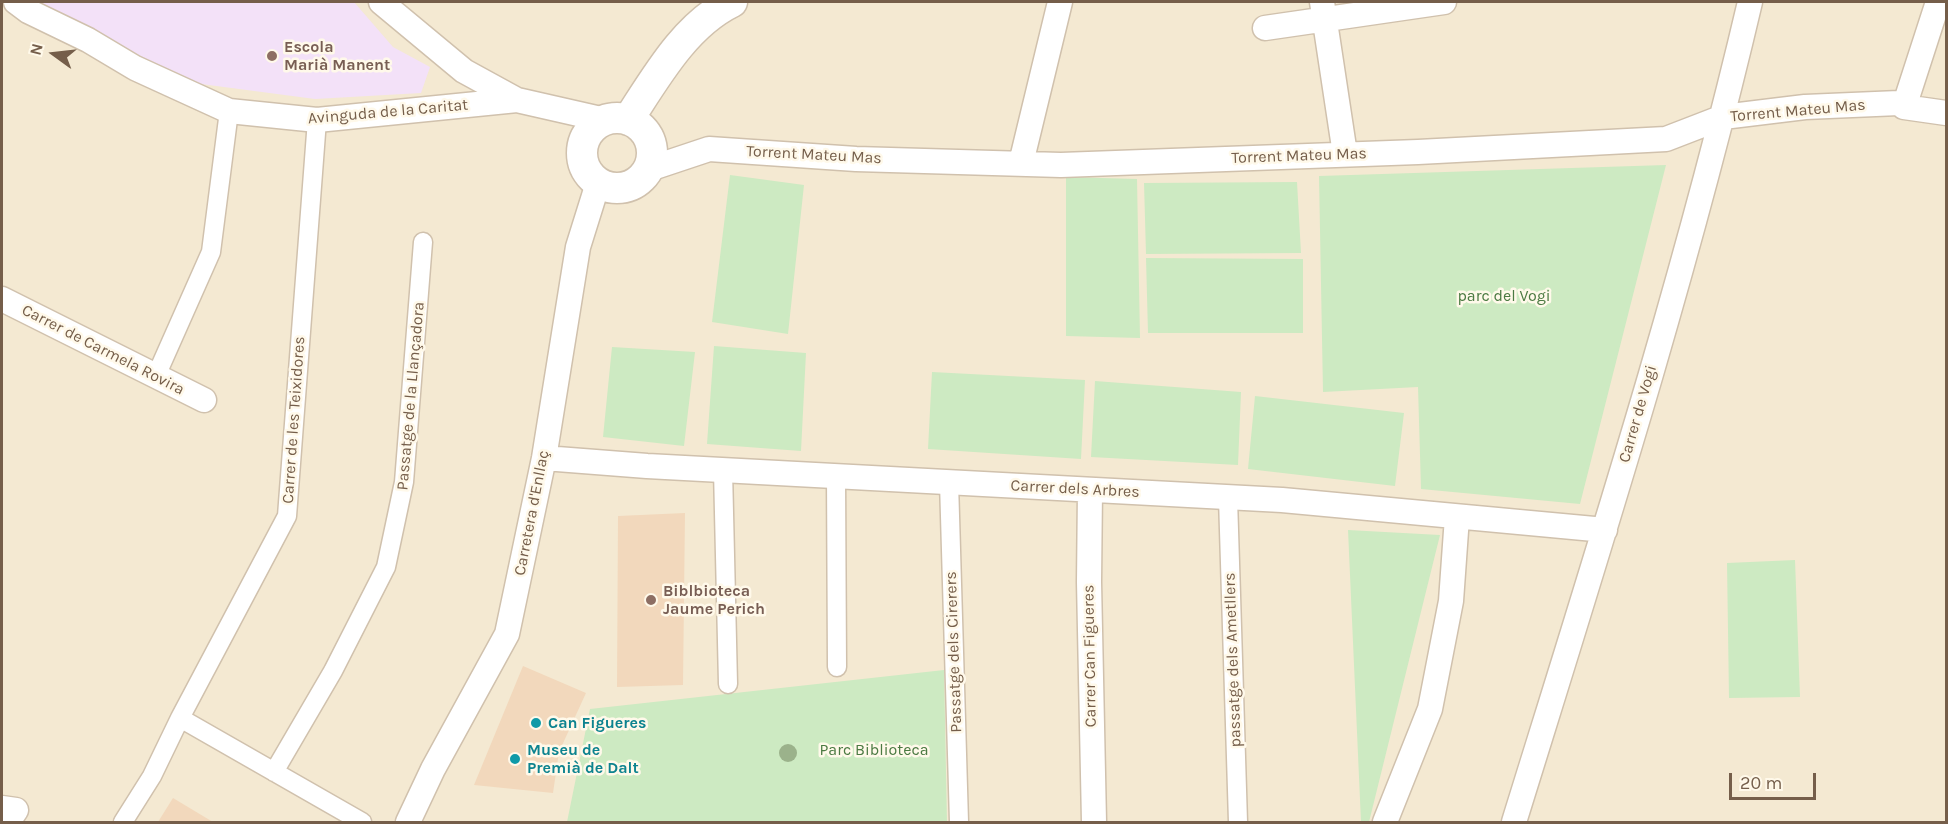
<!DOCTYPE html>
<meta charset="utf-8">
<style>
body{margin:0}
#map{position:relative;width:1948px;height:824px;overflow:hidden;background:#fcf6e4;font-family:Karla,sans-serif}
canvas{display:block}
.frame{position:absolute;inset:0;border:3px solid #755e4a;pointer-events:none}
.north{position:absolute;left:24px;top:24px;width:60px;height:60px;-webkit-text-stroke:4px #fff9ea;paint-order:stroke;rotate:285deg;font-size:16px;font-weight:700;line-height:24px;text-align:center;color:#755e4a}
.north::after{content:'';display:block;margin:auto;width:21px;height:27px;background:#755e4a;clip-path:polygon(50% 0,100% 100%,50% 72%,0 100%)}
.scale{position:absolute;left:1729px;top:773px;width:87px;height:27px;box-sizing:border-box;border:3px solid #755e4a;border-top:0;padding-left:8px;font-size:18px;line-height:21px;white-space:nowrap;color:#755e4a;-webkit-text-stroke:4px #fff9ea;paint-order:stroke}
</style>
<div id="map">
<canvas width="1948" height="824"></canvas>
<div class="frame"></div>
<div class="north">N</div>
<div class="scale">20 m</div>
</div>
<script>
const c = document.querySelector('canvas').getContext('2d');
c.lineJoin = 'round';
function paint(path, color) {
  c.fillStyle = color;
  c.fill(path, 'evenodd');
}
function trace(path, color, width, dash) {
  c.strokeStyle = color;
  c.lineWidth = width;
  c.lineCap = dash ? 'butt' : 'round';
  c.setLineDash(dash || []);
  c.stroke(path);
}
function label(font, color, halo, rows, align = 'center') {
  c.font = font + ' Karla,sans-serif';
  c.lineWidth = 5;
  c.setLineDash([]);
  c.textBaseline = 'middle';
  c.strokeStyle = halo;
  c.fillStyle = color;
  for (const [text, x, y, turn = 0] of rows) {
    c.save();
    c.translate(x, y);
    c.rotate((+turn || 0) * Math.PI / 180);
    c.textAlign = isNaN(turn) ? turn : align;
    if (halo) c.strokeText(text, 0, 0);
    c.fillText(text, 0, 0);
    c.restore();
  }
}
paint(new Path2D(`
 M2,2h1944v820h-1944z`), '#f4e9d2');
paint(new Path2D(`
 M38,2h316l39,45 37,20 -9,26 -106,6 -129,-17z`), '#f3e1f8');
paint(new Path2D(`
 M1666,165l-86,339 -159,-15 -3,-102 -95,5 -4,-216z
 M730,175l74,10 -16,149 -76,-12z
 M1066,177l71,2 3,159 -74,-2z
 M1297,182l4,71 -155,1 -2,-71z
 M1146,258l157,1v74h-155z
 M714,346l92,7 -5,98 -94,-7z
 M612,347l83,5 -11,94 -81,-9z
 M932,372l153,8 -4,79 -153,-10z
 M1095,381l146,11 -3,73 -147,-8z
 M1255,396l149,17 -9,73 -147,-17z
 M1348,530l92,5 -71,287h-8z
 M1795,560l5,137 -71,1 -2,-135z
 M944,670l3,152h-380l23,-113z`), '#cdeac2');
paint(new Path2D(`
 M685,513l-2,172 -66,2 1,-171z
 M523,666l63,27 -27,59 -6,41 -79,-8z
 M173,798l40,24h-55z`), '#f2d8bc');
const pedestrian = new Path2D(`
 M156,376l55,-124 18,-141
 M723,470l5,214
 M836,476l1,191
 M949,482l10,340
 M1228,498l10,324
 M180,718l182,104
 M274,772l59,-101 53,-104 18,-85 19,-240
 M123,822l29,-46 28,-58 107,-202 30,-396`);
const minor = new Path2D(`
 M16,2l12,9 60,29 47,28 94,43 88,9 200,-20 88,20
 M381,2l83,69 53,29
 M1322,2l23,152
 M1265,28l179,-26
 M1904,107l34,-105
 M1021,163l39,-161
 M649,169l60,-20 147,10 205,6 357,-13 248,-13 57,-22 82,-10 94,-4 5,4 42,6
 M2,299l202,101
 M544,458l103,8 635,34 323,30
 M1090,490l-1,92 5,240
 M2,808l14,2 -8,12
 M408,822l25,-53 74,-135 37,-176 34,-211 20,-64
 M1385,822l45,-113 21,-108 6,-84
 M1514,822c84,-271 171,-543 236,-820`);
const tertiary = new Path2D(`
 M582 153a35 35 0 1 1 70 0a35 35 0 1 1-70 0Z
 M628,120c28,-43 57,-95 104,-118`);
trace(pedestrian, '#d0c1ad', 21);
trace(minor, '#d0c1ad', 27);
trace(tertiary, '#d0c1ad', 33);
trace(pedestrian, '#fff', 18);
trace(minor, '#fff', 24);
trace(tertiary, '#fff', 30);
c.fillStyle = '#9bb28b';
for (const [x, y] of [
 [788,753]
]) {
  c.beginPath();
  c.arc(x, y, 9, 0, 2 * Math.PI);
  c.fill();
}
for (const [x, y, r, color] of [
 [272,56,6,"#8d6e63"],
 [651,600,6,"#8d6e63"],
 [536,723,6,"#0f9aa8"],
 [515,759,6,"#0f9aa8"]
]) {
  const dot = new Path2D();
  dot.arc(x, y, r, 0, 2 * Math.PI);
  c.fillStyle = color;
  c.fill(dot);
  trace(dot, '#fff9ea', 2);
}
label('bold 16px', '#785e54', '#fff9ea', [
 ["Escola",284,47],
 ["Marià Manent",284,65],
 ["Biblbioteca",663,591],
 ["Jaume Perich",663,609]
], 'left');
label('16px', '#755e4a', '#fff9ea', [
 ["Torrent Mateu Mas",1798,111,-5],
 ["Avinguda de la Caritat",388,112,-5],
 ["Torrent Mateu Mas",814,155,3],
 ["Torrent Mateu Mas",1299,156,-2],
 ["Carrer de Carmela Rovira",103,350,27],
 ["Passatge de la Llançadora",411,396,-85],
 ["Carrer de Vogi",1638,414,-74],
 ["Carrer de les Teixidores",294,420,-86],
 ["Carrer dels Arbres",1075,489,3],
 ["Carretera d'Enllaç",532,513,-79],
 ["Passatge dels Cirerers",954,652,-92],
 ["Carrer Can Figueres",1090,656,-91],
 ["passatge dels Ametllers",1233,660,-92]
]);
label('16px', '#4b7a42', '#fff9ea', [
 ["parc del Vogi",1504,296],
 ["Parc Biblioteca",874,750]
]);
label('bold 16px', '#0d838f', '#fff9ea', [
 ["Can Figueres",548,723],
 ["Museu de",527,750],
 ["Premià de Dalt",527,768]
], 'left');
</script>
